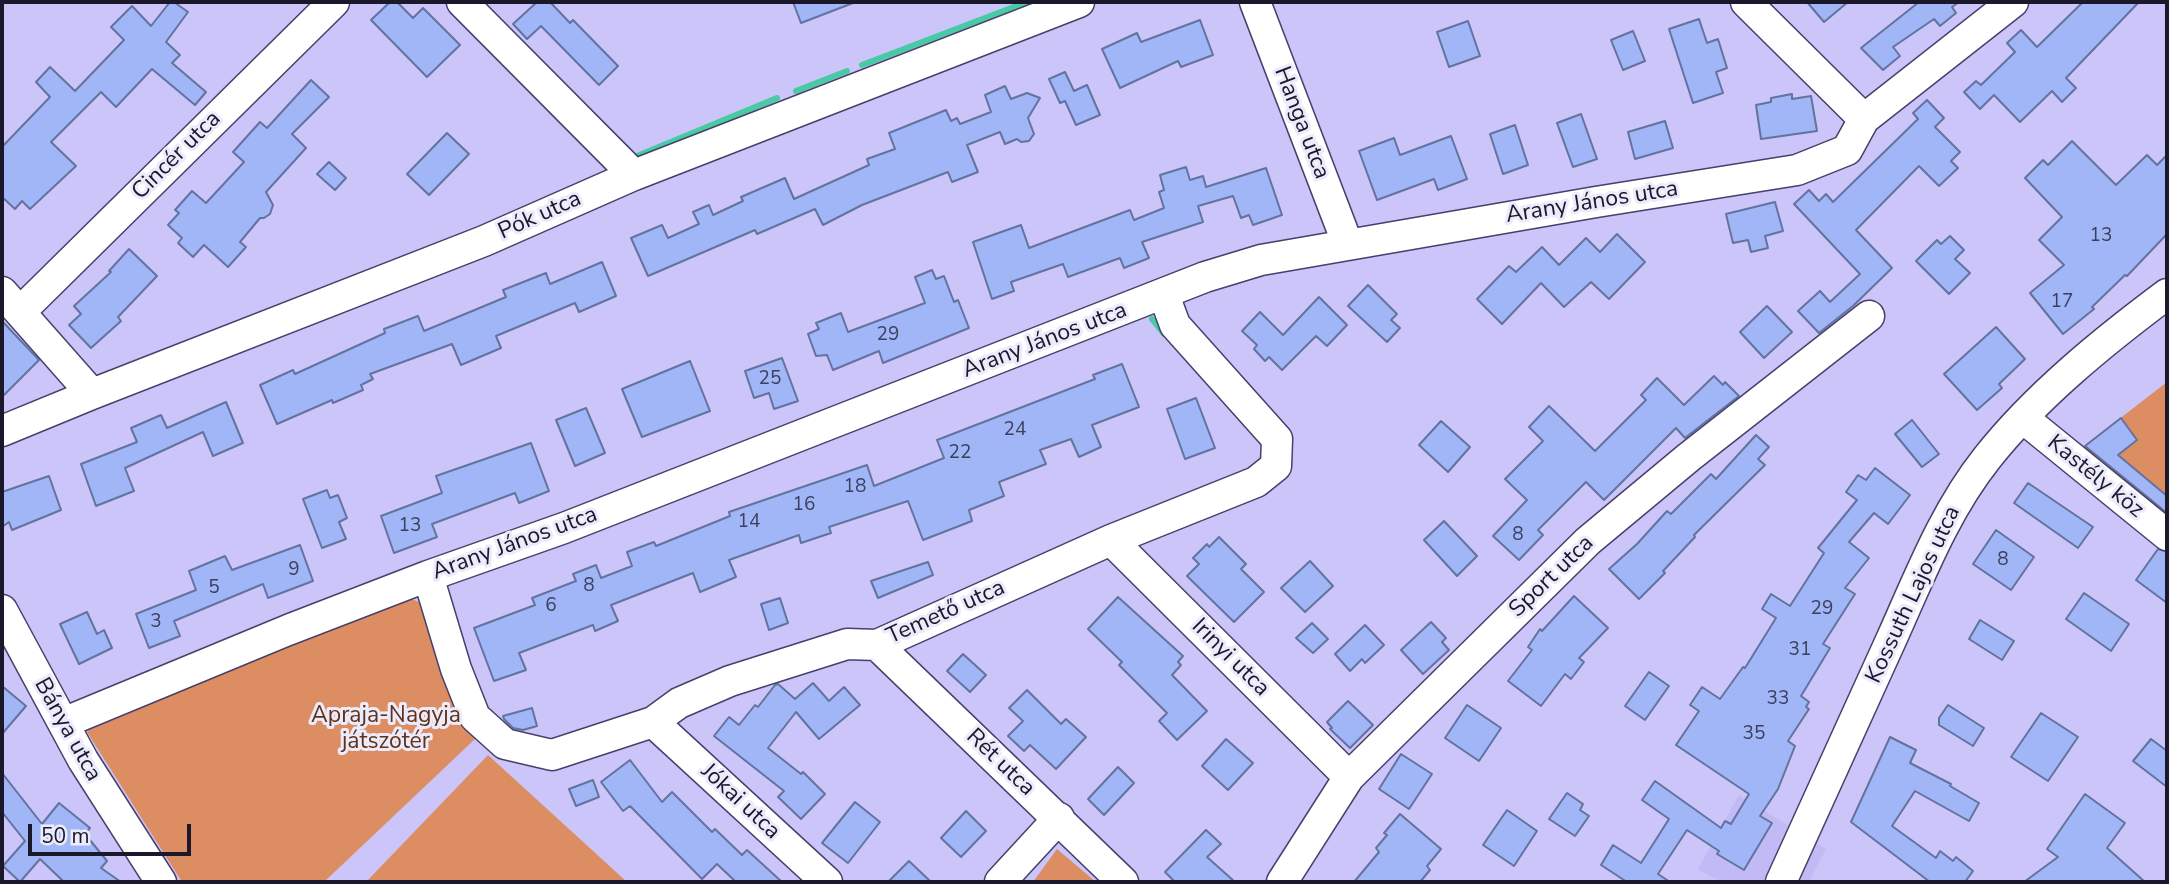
<!DOCTYPE html>
<meta charset="utf-8">
<style>
body{margin:0}
#map{position:relative;width:2169px;height:884px;overflow:hidden;background:#cbc5f9;font-family:"Nunito Sans",sans-serif}
canvas{display:block}
.frame{position:absolute;inset:0;border:4px solid #1b182b;pointer-events:none}
.scale{position:absolute;left:28px;top:824px;width:163px;height:32px;box-sizing:border-box;border:4px solid #1b182b;border-top:0;padding-left:9px;font-size:21px;line-height:24px;white-space:nowrap;color:#1b182b;-webkit-text-stroke:5px #ecebfb;paint-order:stroke}
</style>
<div id="map">
<canvas width="2169" height="884"></canvas>
<div class="frame"></div>
<div class="scale">50 m</div>
</div>
<script>
const c = document.querySelector('canvas').getContext('2d');
c.lineJoin = 'round';
function paint(path, color) {
  c.fillStyle = color;
  c.fill(path, 'evenodd');
}
function trace(path, color, width, dash) {
  c.strokeStyle = color;
  c.lineWidth = width;
  c.lineCap = dash ? 'butt' : 'round';
  c.setLineDash(dash || []);
  c.stroke(path);
}
function label(font, color, halo, rows, align = 'center') {
  c.font = font + ' "Nunito Sans",sans-serif';
  c.lineWidth = 6;
  c.setLineDash([]);
  c.textBaseline = 'middle';
  c.strokeStyle = halo;
  c.fillStyle = color;
  for (const [text, x, y, turn = 0] of rows) {
    c.save();
    c.translate(x, y);
    c.rotate((+turn || 0) * Math.PI / 180);
    c.textAlign = isNaN(turn) ? turn : align;
    if (halo) c.strokeText(text, 0, 0);
    c.fillText(text, 0, 0);
    c.restore();
  }
}
paint(new Path2D(`
 M1739,795l87,54 -17,33h-88l-23,-13z`), '#c1baf4');
paint(new Path2D(`
 M2167,382v142l-89,-73z
 M409,598l15,6 52,134 -152,144h-142l-95,-150 8,-11z
 M488,755l139,127h-261z
 M1057,849l39,33h-63z`), '#dc8e62');
trace(new Path2D(`
 M862,65l165,-63
 M796,91l51,-20
 M637,156l140,-58
 M1152,319l12,15`), '#48caa4', 6);
const building = new Path2D(`
 M170,2h4l14,10 -22,30 14,13 -8,8 34,29 -11,13 -43,-36 -36,38 -15,-15 -50,50 25,24 -46,43 -8,-8 -7,8 -13,-12v-50l48,-50 -14,-15 14,-15 25,24 49,-51 -13,-13 21,-21 19,20z
 M390,2h7l16,16 10,-10 37,37 -33,32 -56,-57z
 M537,2h13l20,21 3,-3 45,46 -19,19 -58,-59 -14,13 -14,-15z
 M793,2h60v1l-52,20z
 M1807,2h41l-24,20z
 M1919,2h40l-7,5 4,6 -16,13 -6,-7 -41,28 7,9 -17,14 -22,-22z
 M2083,2h56l-73,76 10,10 -14,14 -10,-11 -32,31 -26,-27 -14,14 -16,-17 12,-11 5,4 34,-33 -8,-9 14,-13 16,17z
 M1699,19l8,24 11,-4 9,29 -11,4 7,21 -30,10 -24,-74z
 M1200,20l13,35 -32,12 -3,-6 -58,27 -18,-39 35,-16 4,9z
 M1468,21l12,35 -31,11 -12,-35z
 M1633,31l12,30 -22,9 -12,-30z
 M1065,72l9,19 13,-6 13,30 -24,10 -11,-24 -5,2 -11,-24z
 M311,80l18,17 -37,37 14,14 -40,44 7,13 -3,9 -6,4h-4l-20,24 6,5 -18,20 -24,-22 -11,12 -15,-14 4,-5 -14,-13 11,-12 -4,-3 17,-19 14,12 38,-41 -11,-10 27,-30 7,6z
 M1005,86l6,13 16,-6 13,5 -12,20 6,16 -5,7 -8,1 -4,-3 -12,5 -5,-12 -33,13 11,27 -26,10 -4,-10 -86,33 -39,20 -8,-16 -58,25 -2,-4 -107,46 -17,-38 31,-13 6,13 31,-14 -6,-12 16,-7 4,10 30,-14 -2,-4 44,-19 9,21 75,-34 -2,-6 28,-10 -6,-16 57,-23 5,11 6,-3 3,6 31,-12 -6,-17z
 M1792,94v5l19,-3 6,35 -56,8 -5,-34 15,-3v-4z
 M1927,100l17,18 -9,9 25,25 -9,9 7,7 -19,18 -20,-20 -63,64 36,38 -39,38 -34,27 -21,-22 22,-20 10,11 30,-28 -66,-70 15,-14 10,11 7,-7 7,8 85,-83 -5,-6z
 M1581,114l16,45 -24,8 -16,-44z
 M1665,121l8,27 -38,11 -7,-27z
 M1515,125l13,40 -25,9 -13,-40z
 M447,133l22,21 -40,41 -22,-21z
 M1451,136l16,43 -29,11 -4,-11 -57,21 -18,-49 35,-13 6,17z
 M2072,141l44,44 31,-30 10,10 10,-10v79l-40,42 -2,-1 -33,32 2,2 -31,25 -33,-41 34,-28 -25,-25 23,-23 -37,-39 18,-18 5,5z
 M329,162l17,16 -11,12 -18,-16z
 M1186,167l4,13 13,-4 3,11 60,-19 16,47 -29,10 -4,-10 -8,3 -8,-22 -35,10 5,16 -61,20 7,16 -25,10 -4,-10 -52,19 -5,-13 -52,18 3,9 -22,8 -19,-57 48,-17 8,23 101,-38 4,10 30,-12 -5,-16 5,-2 -4,-15z
 M1775,202l8,29 -18,5 3,12 -17,4 -3,-12 -15,3 -7,-29z
 M1617,234l28,28 -36,37 -18,-17 -27,25 -23,-24 -39,41 -25,-25 32,-33 7,6 26,-25 17,18 27,-27 14,14z
 M1950,236l14,14 -9,9 15,14 -21,21 -33,-33 21,-21 4,4z
 M129,249l28,27 -39,41 3,4 -30,27 -22,-23 12,-11 -7,-8 37,-34 -2,-1z
 M602,262l14,34 -37,16 -4,-9 -79,33 5,12 -40,17 -9,-21 -82,30 3,5 -12,6 2,5 -30,13 -1,-3 -55,24 -17,-39 33,-15 2,4 90,-41 -1,-4 34,-13 6,15 82,-34 -3,-7 43,-17 4,11z
 M932,270l4,9 8,-3 10,26 4,-2 11,28 -86,35 -4,-12 -46,19 -6,-15 -11,1 -8,-22 11,-5 -3,-6 25,-10 7,19 77,-29 -10,-26z
 M1368,285l29,29 -6,6 9,8 -13,14 -39,-36z
 M1319,297l28,28 -20,21 -11,-10 -34,34 -13,-13 -4,4 -11,-12 3,-4 -15,-14 18,-19 23,23z
 M1767,306l25,26 -28,26 -24,-26z
 M2,321l37,39 -37,37z
 M1996,327l29,32 -26,25 3,4 -25,22 -33,-36z
 M782,358l16,43 -24,8 -5,-16 -15,5 -9,-27z
 M690,361l20,50 -68,26 -20,-48z
 M1122,364l17,43 -47,18 9,22 -22,10 -8,-18 -31,11 6,14 -47,18 5,14 -35,14 3,11 -49,19 -15,-39 -79,26 2,6 -30,10 -2,-8 -70,25 7,17 -36,15 -7,-19 -82,32 7,16 -23,10 -2,-6 -74,28 7,17 -32,11 -20,-53 61,-23 -3,-7 44,-17 -3,-7 23,-9 5,13 31,-12 -5,-14 27,-10 2,4 74,-30 -1,-4 138,-47 7,21 70,-28 -7,-18 158,-61 -2,-4z
 M1714,376l9,9 2,-3 14,14 -54,42 -9,-10 -72,72 -18,-18 -48,48 5,5 -24,25 -26,-24 34,-36 -22,-21 38,-38 -14,-14 20,-21 46,45 51,-51 -5,-5 16,-17 27,27z
 M1196,398l19,50 -30,11 -18,-50z
 M226,402l17,41 -30,13 -10,-24 -78,36 9,23 -38,15 -15,-42 56,-22 -6,-14 30,-13 6,13z
 M586,408l19,45 -30,13 -19,-46z
 M2121,418l16,22 -19,15 49,41v17l-82,-67z
 M1912,420l27,34 -17,13 -27,-33z
 M1441,421l29,26 -22,25 -29,-27z
 M1756,435l13,12 -11,12 7,6 -71,70 1,2 -32,34 2,2 -26,26 -30,-30 28,-25 30,-33 4,3 40,-40 5,5z
 M531,443l18,48 -30,12 -4,-10 -83,31 5,13 -43,16 -13,-37 61,-23 -6,-17z
 M1875,468l35,27 -22,29 -14,-11 -25,29 20,16 -24,30 10,6 -32,50 7,4 -29,48 8,6 -3,5 3,2 -21,32 7,5 -17,43 -18,27 12,7 -28,47 -27,-16 2,-3 -32,-21 -29,44 12,8h-43l-26,-17 12,-20 28,18 28,-44 -27,-19 13,-19 66,47 4,-7 6,3 18,-30 -73,-49 23,-34 -9,-6 12,-18 18,12 23,-32 2,1 31,-50 -14,-9 9,-15 19,12 34,-53 -6,-5 39,-48 -11,-8 12,-17 8,5z
 M49,476l12,34 -49,20 -3,-8 -7,5v-35z
 M2028,483l65,44 -15,21 -64,-45z
 M327,490l3,8 8,-3 9,23 -8,4 7,17 -24,9 -19,-49z
 M1444,521l33,35 -20,20 -33,-36z
 M1996,530l38,27 -23,33 -38,-26z
 M1219,537l27,27 -5,5 23,23 -30,30 -47,-46 12,-12 -6,-6 14,-14 2,3z
 M300,545l13,36 -45,17 -5,-14 -89,37 6,15 -31,12 -13,-34 60,-24 -7,-19 36,-15 7,14z
 M2158,549l9,3v51l-31,-23z
 M1310,561l23,25 -28,26 -24,-24z
 M928,562l5,13 -55,23 -7,-17z
 M2084,593l45,31 -18,27 -45,-32z
 M1574,596l34,32 -29,30 5,4 -13,17 -6,-5 -24,32 -33,-25 24,-31 -4,-3 12,-18 2,2z
 M1118,597l65,59 -5,6 3,3 -9,10 35,36 -30,29 -18,-19 8,-8 -48,-48 3,-3 -34,-33z
 M780,598l8,25 -19,7 -8,-26z
 M87,612l10,22 7,-4 8,18 -33,16 -19,-40z
 M1980,620l34,21 -12,19 -33,-21z
 M1431,622l15,16 -4,4 7,8 -26,24 -22,-24z
 M1312,623l16,16 -15,14 -17,-15z
 M1365,625l19,20 -19,18 -3,-4 -12,12 -15,-17z
 M963,654l23,21 -16,17 -23,-21z
 M1649,672l20,14 -24,34 -20,-14z
 M813,683l16,18 15,-14 16,18 -41,34 -23,-27 -28,36 33,26 2,-2 22,22 -24,25 -23,-22 6,-6 -70,-55 15,-19 10,8 16,-20 3,2 17,-22 3,-1 17,15z
 M2,686l24,20 -24,28z
 M1027,690l34,34 5,-5 20,18 -30,32 -26,-24 -6,6 -16,-15 15,-15 -14,-13z
 M1348,701l25,24 -23,23 -20,-19 2,-1 -5,-6z
 M1467,705l34,23 -22,33 -34,-23z
 M1948,705l36,23 -11,18 -34,-21v-7z
 M532,708l5,18 -14,4 -10,-2 -9,-9 -1,-3z
 M2041,713l37,24 -30,44 -37,-24z
 M1890,737l26,13 -6,13 41,21 -1,2 29,17 -10,18 -54,-30 -23,35 44,32 4,-7 13,10 3,-4 17,14 -8,11h-35l-79,-60z
 M1226,739l27,24 -25,27 -26,-24z
 M2151,739l16,12v36l-34,-26z
 M1401,754l31,20 -23,35 -30,-20z
 M630,760l32,42 10,-10 40,40 3,-3 27,26 5,-5 35,32h-46l-19,-18 -15,15 -72,-73 -7,5 -22,-29z
 M1118,767l16,16 -30,32 -16,-16z
 M2,773l40,51 17,-21 31,25 -5,6 22,27 -6,7 20,14h-57l-24,-23 -20,23 -17,-16 22,-25 -23,-29z
 M593,780l6,17 -23,9 -7,-17z
 M1567,793l16,11 -3,6 9,6 -14,20 -26,-17z
 M2085,794l40,29 -18,25 38,34h-121l34,-25 -11,-8z
 M855,802l25,20 -32,41 -26,-20z
 M1507,810l30,21 -23,35 -31,-21z
 M966,811l20,20 -25,26 -20,-19z
 M1400,814l41,35 -14,17 3,4 -10,12h-66l25,-30 -3,-4 11,-13 -3,-2z
 M1206,830l15,14 -14,13 28,25h-60l-10,-10z
 M909,861l22,21h-43z`);
paint(building, '#a0b6f7');
trace(building, '#63729e', 2);
const minor = new Path2D(`
 M462,2l172,173
 M1255,2l93,243
 M1746,2l118,117
 M2,292l90,102
 M21,311l313,-309
 M2023,418l144,117
 M2,431l90,-37 392,-153 150,-66 445,-173
 M1111,540l238,237
 M428,576l28,93 19,48 30,27 47,11 101,-33 26,-19 51,-22 117,-37 30,1 234,-105 145,-58 20,-16 1,-27 -102,-114 -11,-30
 M2,610l81,150 78,122
 M877,645l246,237
 M653,722l174,160
 M63,723l225,-93 140,-54 136,-48 641,-251 56,-17 335,-58 201,-32 50,-20 17,-31 149,-117
 M1000,882l59,-64
 M1282,882l67,-105 239,-236 101,-84 180,-141
 M1781,882c37,-80 73,-161 110,-242 28,-62 53,-128 96,-182 49,-62 117,-117 180,-164`);
trace(minor, '#46406b', 33);
trace(minor, '#fff', 30);
label('19px', '#3c405e', null, [
 ["13",2101,236],
 ["17",2062,302],
 ["29",888,335],
 ["25",770,379],
 ["24",1015,430],
 ["22",960,453],
 ["18",855,487],
 ["16",804,505],
 ["14",749,522],
 ["13",410,526],
 ["8",1518,535],
 ["8",2003,560],
 ["9",294,570],
 ["8",589,586],
 ["5",214,588],
 ["6",551,606],
 ["29",1822,609],
 ["3",156,622],
 ["31",1800,650],
 ["33",1778,699],
 ["35",1754,734]
]);
label('23px', '#1b182b', '#ecebfb', [
 ["Hanga utca",1301,123,69],
 ["Cincér utca",177,156,-45],
 ["Arany János utca",1592,203,-9],
 ["Pók utca",540,216,-24],
 ["Arany János utca",1045,341,-21],
 ["Kastély köz",2095,477,39],
 ["Arany János utca",515,544,-20],
 ["Sport utca",1552,577,-44],
 ["Kossuth Lajos utca",1914,595,-65],
 ["Temető utca",946,613,-24],
 ["Irinyi utca",1230,658,45],
 ["Bánya utca",67,730,61],
 ["Rét utca",1000,763,44],
 ["Jókai utca",740,802,43]
]);
label('23px', '#603318', '#ecebfb', [
 ["Apraja-Nagyja",386,716],
 ["játszótér",386,742]
]);
</script>
